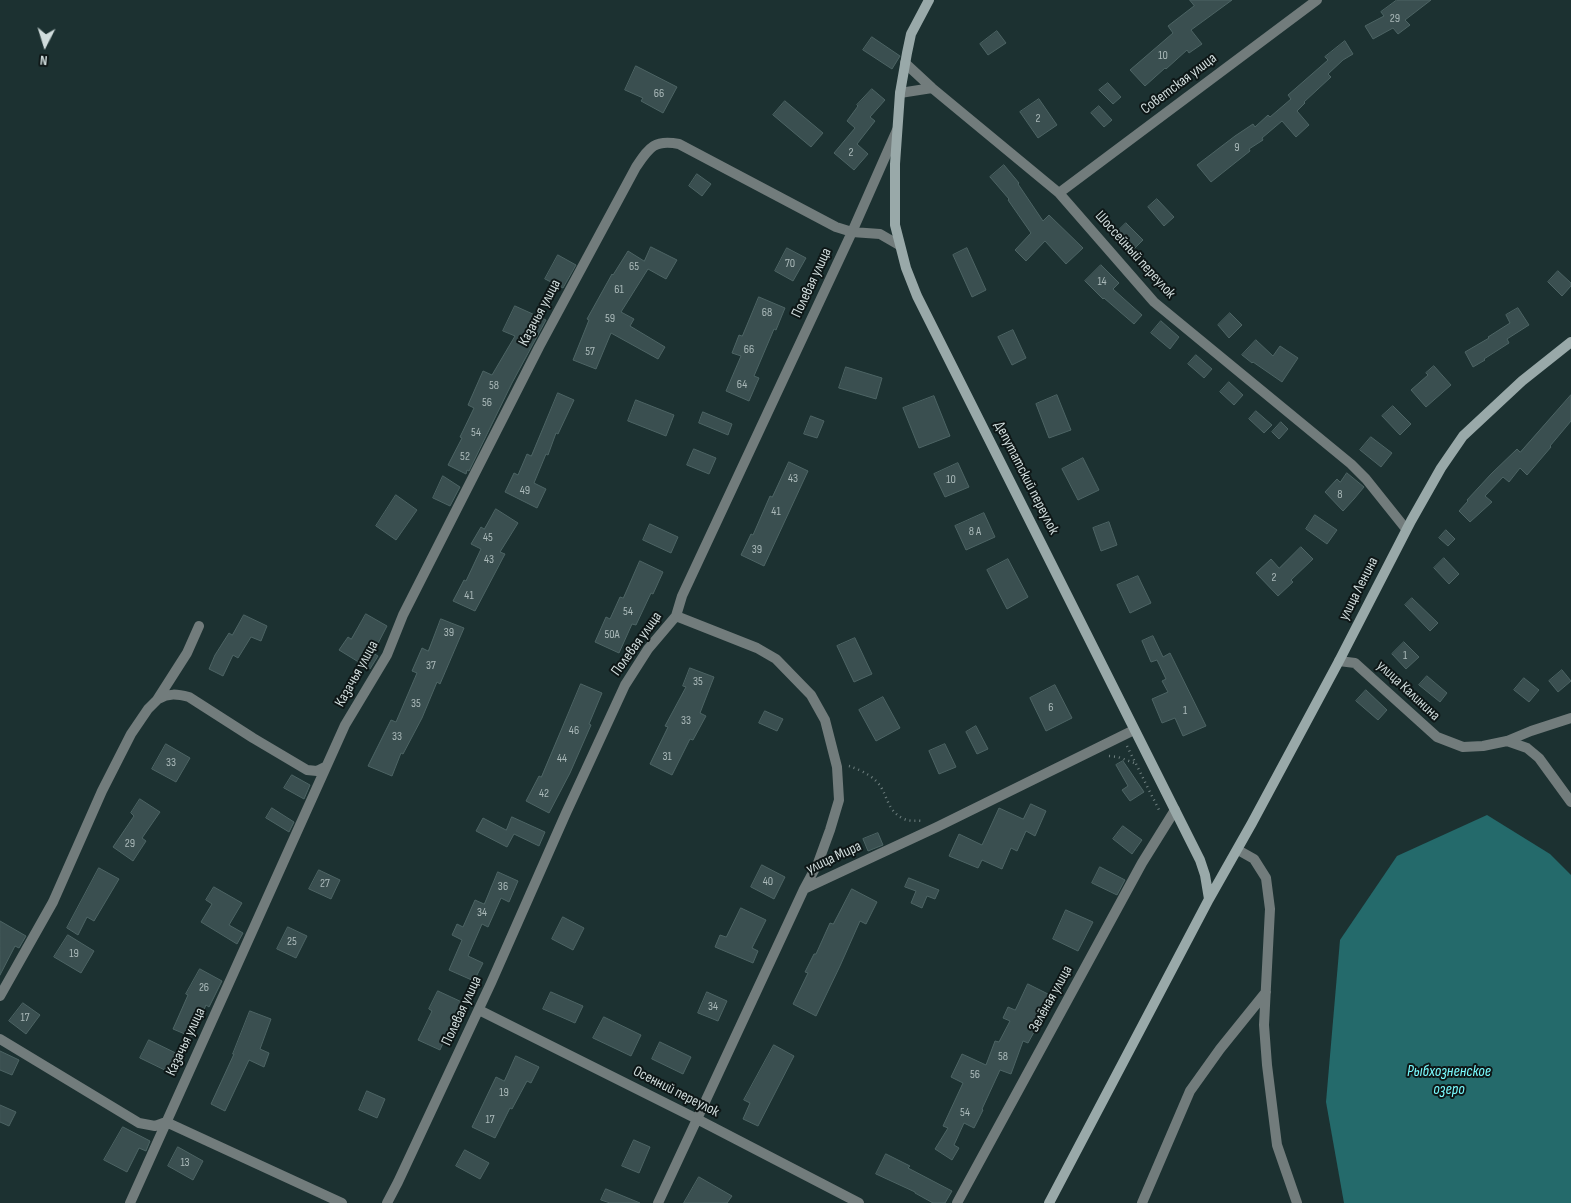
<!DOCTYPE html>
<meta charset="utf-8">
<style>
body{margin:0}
#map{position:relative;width:1571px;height:1203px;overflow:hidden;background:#1c3131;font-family:"Sofia Sans Condensed",sans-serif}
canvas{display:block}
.north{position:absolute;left:20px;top:20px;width:50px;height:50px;-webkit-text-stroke:4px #0e1717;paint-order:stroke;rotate:185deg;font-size:14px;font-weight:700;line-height:20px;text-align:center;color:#d0dcdc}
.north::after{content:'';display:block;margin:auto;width:18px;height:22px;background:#d0dcdc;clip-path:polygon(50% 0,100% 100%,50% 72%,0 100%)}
</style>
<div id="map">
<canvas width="1571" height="1203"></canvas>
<div class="north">N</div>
</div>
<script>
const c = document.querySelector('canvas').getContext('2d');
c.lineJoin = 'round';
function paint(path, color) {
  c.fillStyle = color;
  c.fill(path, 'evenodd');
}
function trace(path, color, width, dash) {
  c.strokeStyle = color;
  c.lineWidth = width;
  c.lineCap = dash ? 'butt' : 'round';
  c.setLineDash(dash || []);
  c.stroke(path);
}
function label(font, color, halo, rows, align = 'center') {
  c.font = font + ' "Sofia Sans Condensed",sans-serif';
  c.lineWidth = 4;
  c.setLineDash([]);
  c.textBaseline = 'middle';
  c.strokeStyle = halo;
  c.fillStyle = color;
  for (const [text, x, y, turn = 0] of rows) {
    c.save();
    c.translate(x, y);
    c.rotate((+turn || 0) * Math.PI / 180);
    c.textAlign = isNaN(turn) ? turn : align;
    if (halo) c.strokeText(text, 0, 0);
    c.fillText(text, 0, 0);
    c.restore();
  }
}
paint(new Path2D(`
 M1487,815l63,39 21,21v328h-227l-18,-101 14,-162 57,-84z`), '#246a6b');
const building = new Path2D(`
 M1190,0h42l-41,30 11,14 -13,9 -2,-3 -21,19 -1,-1 -20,18 -15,-16 43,-37 -5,-7 26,-20z
 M1397,0h34l-26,20 5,5 -12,9 -5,-6 -20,11 -8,-13 19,-10 -3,-4z
 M997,31l9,12 -18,12 -8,-11z
 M872,37l28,19 -8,13 -29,-19z
 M1345,41l8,13 -10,6 -15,14 3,3 -27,25 1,1 -8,8 12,14 -13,12 -14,-16 -20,17 1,2 -14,9 1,2 -39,31 -14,-17 38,-29 18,-12 2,3 13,-12 2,2 21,-18 -3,-4 40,-35 -3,-3z
 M636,66l41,21 -14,26 -22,-12 2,-3 -18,-8z
 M1108,83l13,14 -8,7 -14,-14z
 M872,89l13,11 -15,17 5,4 -18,23 11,10 -14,16 -20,-17 21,-25 -8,-7 11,-15 -1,-1z
 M1039,99l18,26 -19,13 -18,-26z
 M785,101l38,32 -12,14 -38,-32z
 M1099,106l13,14 -8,7 -13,-14z
 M1004,165l15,18 -1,1 25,37 6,-6 34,33 -17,16 -21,-23 -19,20 -11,-11 16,-17 -23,-33 1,-1 -19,-22z
 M697,174l14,10 -9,12 -13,-10z
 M1157,199l17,18 -10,9 -16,-19z
 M1126,223l17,17 -9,9 -17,-17z
 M651,247l26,13 -11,19 -18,-10 -27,43 13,7 -4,7 35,21 -7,12 -47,-26 -15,36 -23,-9 16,-40 -2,-1 25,-45 1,1 15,-24 16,10z
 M787,248l19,10 -13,23 -18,-10z
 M967,248l19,42 -14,7 -19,-42z
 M558,255l18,10 -13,23 -18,-9z
 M1101,265l18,18 -6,6 29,26 -8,9 -30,-26 -1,1 -18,-18z
 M1558,271l13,12v3l-9,10 -14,-14z
 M759,297l26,11 -9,22 -2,-1 -20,47 5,2 -10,23 -23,-10 15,-35 -9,-3 7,-18 3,1z
 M515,306l31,14 -34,63 -43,88 -2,-1 -1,4 -18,-9 14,-27 -2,-1 14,-29 -6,-3 15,-34 9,4 23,-39 -12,-5z
 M1518,308l11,17 -22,14 2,4 -25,16 1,1 -12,7 -8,-15 24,-14 -1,-1 22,-14 -4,-8z
 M1230,313l12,12 -13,13 -11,-13z
 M1161,321l18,16 -9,12 -19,-16z
 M1013,330l13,28 -14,7 -14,-28z
 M1256,340l17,16 7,-10 18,12 -16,24 -29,-20 -1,1 -10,-8z
 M1196,355l16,14 -8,9 -16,-14z
 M1434,366l17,19 -25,22 -15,-17 17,-15 -2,-2z
 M846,367l36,11 -6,21 -37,-11z
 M1229,382l14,13 -9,10 -14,-13z
 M558,393l16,7 -16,34 -2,-1 -8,22 -2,-1 -12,29 12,6 -9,19 -32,-16 9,-19 4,2 9,-21 4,2z
 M1057,395l14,35 -22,8 -13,-34z
 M1571,395v26l-21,25 1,1 -24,28 -7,-7 -11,14 -6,-5 -18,19 7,6 -22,20 -11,-11 9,-10 -1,-1 24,-26 26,-25 3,3z
 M934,396l16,40 -31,12 -16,-40z
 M636,400l38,15 -8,21 -38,-15z
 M1393,406l18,18 -11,11 -18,-19z
 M1256,411l16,14 -8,8 -15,-14z
 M703,412l29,12 -4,11 -29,-12z
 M811,416l13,5 -7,17 -13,-4z
 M1281,422l7,7 -9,10 -7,-7z
 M1371,437l21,16 -11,14 -21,-17z
 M694,449l22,9 -7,16 -22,-9z
 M1083,458l16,32 -21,10 -16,-31z
 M789,462l19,9 -44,95 -23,-11 10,-21 2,1 17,-39 2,1z
 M958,463l11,24 -24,10 -11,-23z
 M1347,473l17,14 -10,12 -11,12 -18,-19 12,-13 3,3z
 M443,476l17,11 -10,19 -17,-8z
 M396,495l21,15 -21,30 -20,-14z
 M496,509l22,14 -18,29 5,2 -30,57 -22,-10 11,-21 2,1 15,-32 -10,-5 10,-17 3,2z
 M984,513l11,24 -29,13 -11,-24z
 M1315,515l22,15 -10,14 -21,-15z
 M1109,522l8,23 -16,6 -8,-23z
 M650,524l28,13 -7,16 -28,-13z
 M1446,530l9,9 -7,7 -9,-8z
 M1301,547l12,12 -22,21 2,2 -15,14 -22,-23 15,-14 8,9z
 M1444,558l15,16 -10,10 -15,-16z
 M1008,559l20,38 -21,12 -20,-39z
 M640,561l23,11 -10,22 -2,-1 -15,32 -4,-1 -13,29 -24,-11 11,-25 4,2 10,-22 3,1z
 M1138,576l13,27 -21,10 -13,-28z
 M1412,598l26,25 -8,8 -25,-26z
 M366,614l21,12 -14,27 5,3 -8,13 -31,-19 9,-13 3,2z
 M244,615l23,11 -6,15 -10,-4 -13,21 -5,-3 -10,21 -14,-7 6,-14 14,-22 3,2z
 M441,619l23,9 -24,56 -3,-2 -15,36 -19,36 -2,-1 -9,23 -24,-10 23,-46 5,2 21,-49 -5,-2 10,-23 6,3z
 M1153,636l10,21 7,-4 36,73 -23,10 -8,-18 -13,5 -10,-24 16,-7 -6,-11 4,-2 -9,-19 -6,2 -9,-21z
 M855,638l17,36 -18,8 -17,-36z
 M1404,642l15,15 -13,12 -14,-15z
 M690,668l24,9 -14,36 6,3 -13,24 -3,-1 -18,36 -22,-11 18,-37 -3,-1 21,-39 -3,-1z
 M1562,670l9,11 -13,11 -9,-11z
 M1427,676l20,17 -7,9 -21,-17z
 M1524,678l15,12 -10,12 -15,-12z
 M581,684l21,9 -13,31 2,1 -21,48 -21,40 -23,-12 13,-25 2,1z
 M1055,685l17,33 -26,13 -16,-33z
 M1366,690l21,20 -9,10 -22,-19z
 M883,697l17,31 -24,13 -17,-31z
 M765,711l18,8 -6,12 -18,-8z
 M976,726l12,23 -11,5 -11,-22z
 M166,744l24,14 -14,24 -24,-13z
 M945,744l11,23 -17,7 -10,-23z
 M1123,761l21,31 -14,9 -8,-11 6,-4 -12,-21z
 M292,775l18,10 -6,14 -20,-11z
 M140,799l20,13 -18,26 4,3 -13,20 -20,-14 21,-31 -3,-3z
 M1031,804l15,7 -11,25 -9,-5 -9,20 -6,-3 -9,21 -20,-9 -4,8 -29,-12 10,-22 23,11 17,-37 24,11z
 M272,808l22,14 -5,10 -23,-14z
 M512,817l33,15 -6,14 -25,-12 -7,13 -31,-16 7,-13 23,12z
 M1123,826l19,14 -10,14 -19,-15z
 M878,833l5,12 -15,6 -5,-12z
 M762,865l23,12 -11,22 -23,-12z
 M1100,867l25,13 -8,15 -25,-12z
 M99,868l20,11 -25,42 -7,-4 -9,18 -11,-7z
 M319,870l21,10 -9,19 -22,-10z
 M498,872l20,9 -9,21 -8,-4 -13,29 -6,-3 -14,32 15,7 -9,18 -25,-11 13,-30 -10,-5 5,-11 6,3 12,-27 9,4z
 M909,878l30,12 -4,9 -8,-3 -5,12 -11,-5 5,-12 -11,-4z
 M214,887l28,16 -13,22 14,8 -6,11 -36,-22 11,-18 -6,-4z
 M852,889l25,13 -11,22 -6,-3 -20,45 -24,50 -23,-12 15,-31 -3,-1 9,-18h2l14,-31 3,1z
 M741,908l25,12 -14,28 6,3 -5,12 -38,-16 5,-12 6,2z
 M1066,910l27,12 -15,29 -25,-12z
 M563,917l21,11 -11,22 -21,-11z
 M0,921l26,15 -7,12 -4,-2 -15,29z
 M288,927l19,9 -11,22 -19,-9z
 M68,935l26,16 -13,22 -27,-16z
 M200,969l22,12 -13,26 -3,-2 -14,32 -19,-8 15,-34 -2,-1z
 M1028,984l22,11 -14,27 3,1 -11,20 -5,-2 -12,33 -11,-4 -18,39 1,1 -9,18 -10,-5 -10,22 5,3 -7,12 -17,-11 13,-21 -5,-2 20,-43 -12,-6 11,-23 24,11 9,-24 4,1 11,-21 -7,-3 5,-11 7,3z
 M438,991l26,12 -9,19 -2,-1 -13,29 -22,-10 14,-29 -3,-2z
 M551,992l32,14 -8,17 -32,-14z
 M707,992l20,9 -9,20 -20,-8z
 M23,1003l17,12 -14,19 -17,-13z
 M250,1011l21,8 -11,30 9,4 -5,14 -15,-7 -24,51 -14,-7 23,-50h-1z
 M604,1017l37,18 -10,21 -38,-18z
 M149,1040l35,17 -9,18 -35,-17z
 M660,1042l31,15 -8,17 -31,-15z
 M774,1045l20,11 -36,70 -15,-7 7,-16 -6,-3z
 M0,1051l19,9 -7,15 -12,-5z
 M516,1056l23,11 -8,16 -4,-2 -15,28 -2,-1 -15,30 -23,-11 24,-50 8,4z
 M367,1091l18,8 -8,19 -18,-8z
 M0,1105l16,7 -7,14 -9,-4z
 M123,1127l27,14 -4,10 -7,-3 -12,24 -23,-12z
 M634,1140l16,7 -11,26 -17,-7z
 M178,1147l25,14 -10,19 -25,-14z
 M465,1150l24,13 -9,16 -24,-13z
 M886,1154l24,12 -2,2 44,23 -7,12h-12l-18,-10v-1l-39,-18z
 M699,1177l33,19 -5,7h-43z
 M606,1189l34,14h-30l-9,-3z`);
paint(building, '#3a4f50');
trace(building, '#4d6464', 1);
trace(new Path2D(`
 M1127,746l33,66
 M1109,756l9,1 19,7
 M849,766c9,3 20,8 27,15 12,11 9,29 28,38 7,3 12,1 19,2`), '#708181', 2.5, [1, 4]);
trace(new Path2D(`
 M905,63l27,25 127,105 95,109 197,162 15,15 40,50
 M900,93l32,-5
 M1059,193l258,-193
 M676,616l81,32 19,11 35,36 14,25 12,47 2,33 -9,30 -12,33 -14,26
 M1339,661l16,2 82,74 26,10 20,-1 24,-5 24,-10 40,-13
 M158,699c11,-6 19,-5 31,-2l64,41 54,32 10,1 8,-4
 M1507,741l20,7 12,10 32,44
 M1238,850l16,9 12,19 4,31 -6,116 3,40 10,80 20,58
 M0,996l53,-94 49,-111 29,-57 17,-25 9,-9 30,-47 12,-27
 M479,1010l218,109 162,84
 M0,1039l139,84 16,3 11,-4 176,81
 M130,1203l215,-478 42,-70 16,-40 136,-268 97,-180c13,-19 18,-28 43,-23l157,83 16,5 28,2 19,11
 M387,1203l11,-21 93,-199 75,-170 59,-128 23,-36 28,-33 6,-20 170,-364 45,-102
 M658,1203l146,-314 133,-62 197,-97
 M957,1203l185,-340 33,-53
 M1142,1203l48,-112 30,-42 46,-57`), '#727c7c', 10);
trace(new Path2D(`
 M929,0l-18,34 -4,19 -7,40 -5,71v61l11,43 11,28 283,564 5,15 4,24
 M1049,1203l160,-304 43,-76 87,-162 72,-140 30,-53 22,-32 59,-55 49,-39`), '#99a9a9', 10);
label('12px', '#aab9b9', null, [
 ["29",1395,19],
 ["10",1163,56],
 ["66",659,94],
 ["2",1038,119],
 ["9",1237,148],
 ["2",851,153],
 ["70",790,264],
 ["65",634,267],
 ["14",1102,282],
 ["61",619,290],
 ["68",767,313],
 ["59",610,319],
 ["66",749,350],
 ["57",590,352],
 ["64",742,385],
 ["58",494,386],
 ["56",487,403],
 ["54",476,433],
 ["52",465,457],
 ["43",793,479],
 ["10",951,480],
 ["49",525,491],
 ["8",1340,495],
 ["41",776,512],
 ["8 А",975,532],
 ["45",488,538],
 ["39",757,550],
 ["43",489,560],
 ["2",1274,578],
 ["41",469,596],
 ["54",628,612],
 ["39",449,633],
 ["50А",612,635],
 ["1",1405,656],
 ["37",431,666],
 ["35",698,682],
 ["35",416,704],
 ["6",1051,708],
 ["1",1185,711],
 ["33",686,721],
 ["46",574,731],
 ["33",397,737],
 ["31",667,757],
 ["44",562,759],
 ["33",171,763],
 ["42",544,794],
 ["29",130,844],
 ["40",768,882],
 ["27",325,884],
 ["36",503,887],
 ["34",482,913],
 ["25",292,942],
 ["19",74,954],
 ["26",204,988],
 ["34",713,1007],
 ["17",25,1018],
 ["58",1003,1057],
 ["56",975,1075],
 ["19",504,1093],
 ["54",965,1113],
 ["17",490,1120],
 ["13",185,1163]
]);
label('15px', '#d0dcdc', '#0e1717', [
 ["Советская улица",1179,84,-37],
 ["Шоссейный переулок",1135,255,48],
 ["Полевая улица",812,283,-65],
 ["Казачья улица",540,313,-62],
 ["Депутатский переулок",1026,478,63],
 ["улица Ленина",1359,589,-63],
 ["Полевая улица",637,644,-54],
 ["Казачья улица",357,674,-61],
 ["улица Калинина",1408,691,43],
 ["улица Мира",834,858,-25],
 ["Зелёная улица",1051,999,-61],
 ["Полевая улица",462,1011,-65],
 ["Казачья улица",186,1042,-65],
 ["Осенний переулок",676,1092,27]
]);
label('italic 16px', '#7afbfe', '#0e1717', [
 ["Рыбхозненское",1449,1072],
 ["озеро",1449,1090]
]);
</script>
